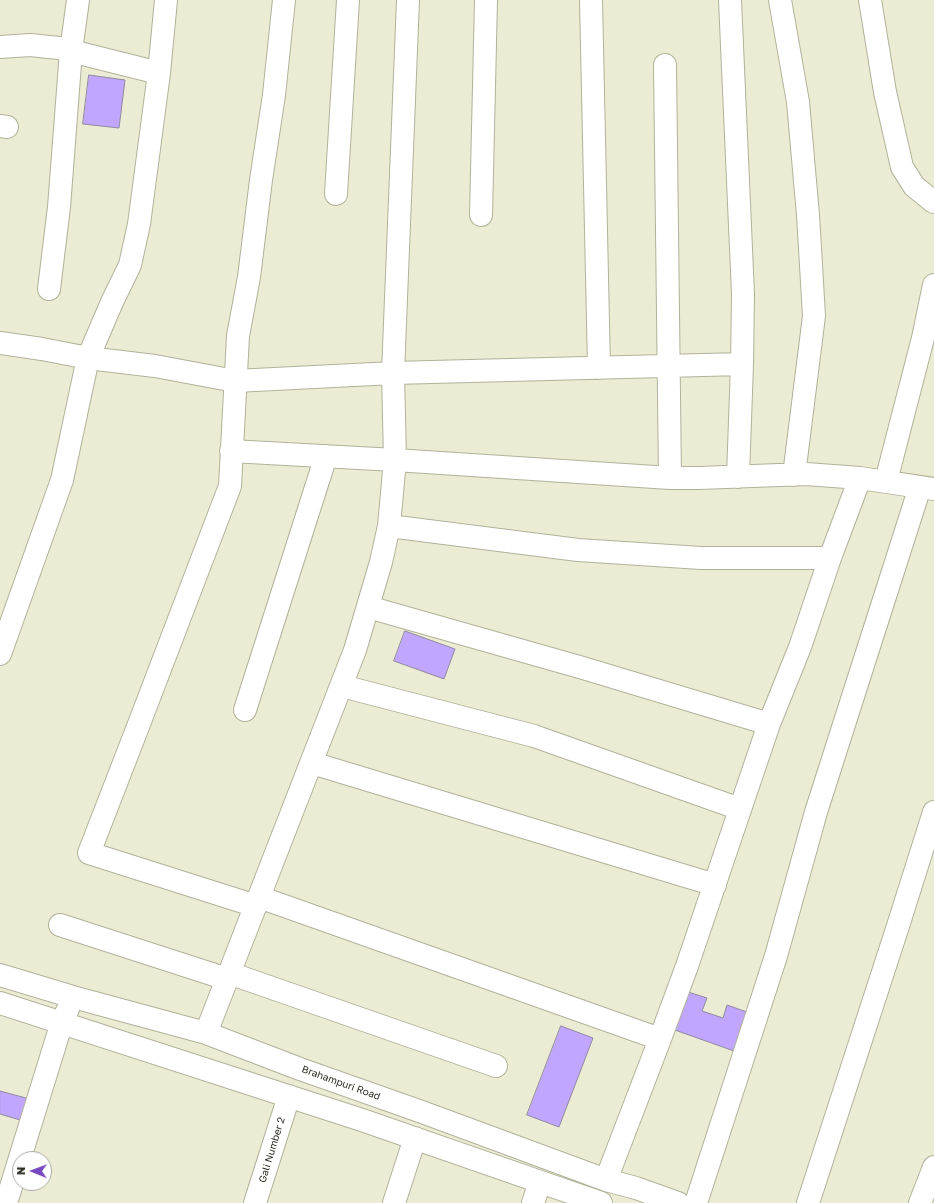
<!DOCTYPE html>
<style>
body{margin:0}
#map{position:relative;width:934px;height:1203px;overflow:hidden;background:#ebecd3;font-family:"Golos Text",sans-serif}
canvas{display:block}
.north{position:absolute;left:12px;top:1151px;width:40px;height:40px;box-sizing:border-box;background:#fff;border:1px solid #aaaaa6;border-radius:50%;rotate:271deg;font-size:11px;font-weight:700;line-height:16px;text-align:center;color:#2a2b21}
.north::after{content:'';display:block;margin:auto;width:14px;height:18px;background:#7649c1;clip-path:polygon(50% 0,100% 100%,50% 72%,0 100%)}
</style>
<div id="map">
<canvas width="934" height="1203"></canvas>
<div class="north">N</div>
</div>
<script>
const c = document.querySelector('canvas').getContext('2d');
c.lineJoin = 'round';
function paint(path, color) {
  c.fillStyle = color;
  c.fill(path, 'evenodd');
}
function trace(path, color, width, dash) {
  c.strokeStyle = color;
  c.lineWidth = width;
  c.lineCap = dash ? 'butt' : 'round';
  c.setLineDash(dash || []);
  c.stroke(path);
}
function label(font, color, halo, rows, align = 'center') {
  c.font = font + ' "Golos Text",sans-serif';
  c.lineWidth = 4;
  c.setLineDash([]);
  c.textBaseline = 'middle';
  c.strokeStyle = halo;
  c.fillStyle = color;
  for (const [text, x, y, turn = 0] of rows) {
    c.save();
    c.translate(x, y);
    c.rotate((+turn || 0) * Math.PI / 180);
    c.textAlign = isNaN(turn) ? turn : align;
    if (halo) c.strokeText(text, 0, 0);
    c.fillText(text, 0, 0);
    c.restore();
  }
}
const building = new Path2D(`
 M89,75l36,5 -6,48 -36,-4z
 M405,631l50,18 -11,30 -50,-18z
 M685,991l22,7 -5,13 21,7 4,-13 20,7 -13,39 -62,-22z
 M561,1026l32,12 -34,89 -32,-12z
 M0,1091l37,10 -7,22 -30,-9z`);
paint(building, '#c0a6fe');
trace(building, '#908aa0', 1);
const minor = new Path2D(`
 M591,0l8,368
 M730,0l13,294 -1,70 -4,113
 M780,0l18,102 10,113 6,101 -20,159
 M870,0l15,92 17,75 12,19 17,14 3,2
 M0,47l30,-2 29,3 100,25
 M665,65l5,413
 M0,126l7,1
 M336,194l12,-194
 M481,215l5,-215
 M49,289l10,-82 12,-156 7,-51
 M0,343l42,6 46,9 67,8 80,15 158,-8 349,-9
 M231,451l164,9 275,18h29l107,-4 54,4 74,11
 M886,481l37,-143 11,-53
 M389,526l189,24 123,8h129
 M368,607l215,61 186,56
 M0,654l62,-174 26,-122 24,-56 18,-37 9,-41 20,-151 7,-73
 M342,686l192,50 206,73
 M245,710l81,-254
 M312,763l403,122
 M259,897l401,142
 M256,906l-167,-53 50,-129 91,-238 8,-150 11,-59 12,-97 13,-85 10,-95
 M60,925l167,54
 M229,973l267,93
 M0,975l73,22 133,36 94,36 122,43 184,68 30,8 42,15
 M0,1003l362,117 239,83
 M206,1033l149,-383 26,-88 8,-36 6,-66 -2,-87 15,-373
 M606,1180l54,-141 27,-73 82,-242 31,-77 30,-89 30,-80
 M6,1203l56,-181 6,-13
 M255,1203l34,-107
 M394,1203l21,-65
 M533,1203l7,-21
 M696,1203l80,-247 40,-144 104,-325
 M808,1203l90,-277 36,-114
 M920,1203l14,-36`);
trace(minor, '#b1b29a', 24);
trace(minor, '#fff', 22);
label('10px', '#2a2b21', '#fff', [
 ["Brahampuri Road",341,1083,20],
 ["Gali Number 2",272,1150,-73]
]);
</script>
